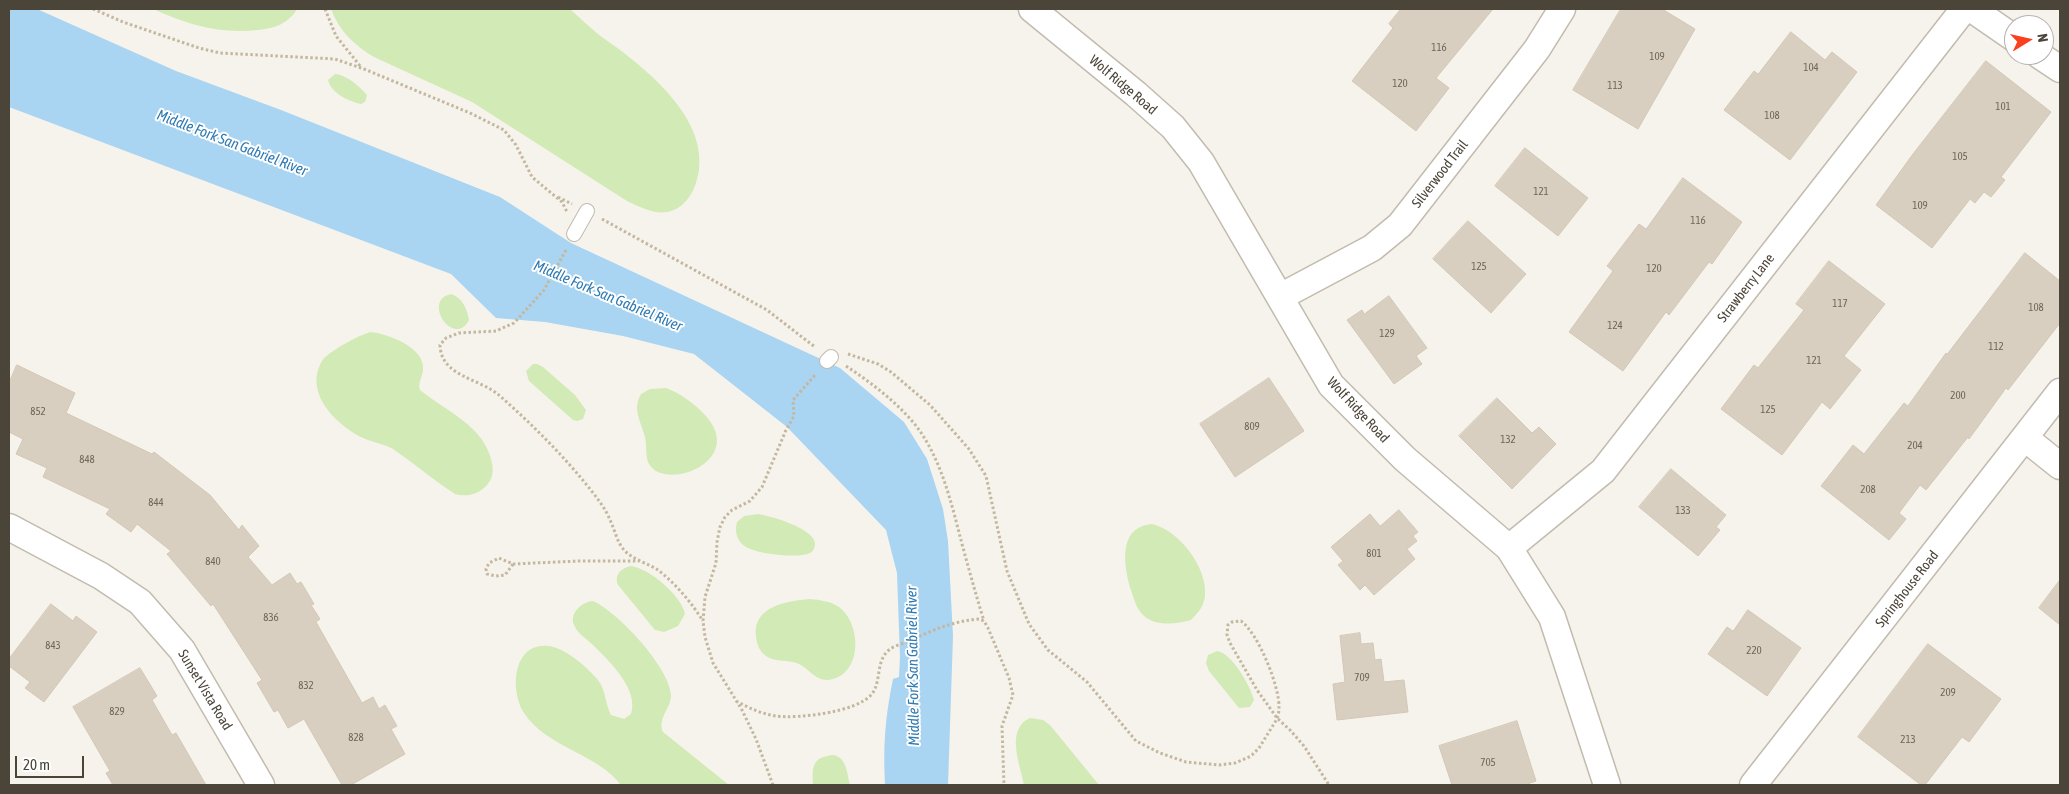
<!DOCTYPE html>
<style>
body{margin:0}
#map{position:relative;width:2069px;height:794px;overflow:hidden;background:#f6f3ec;font-family:"Asap Condensed",sans-serif}
canvas{display:block}
.frame{position:absolute;inset:0;border:10px solid #4b4439;pointer-events:none}
.north{position:absolute;left:2004px;top:15px;width:50px;height:50px;box-sizing:border-box;background:#fff;border:1px solid #b7b4b0;border-radius:50%;rotate:81deg;font-size:14px;font-weight:700;line-height:20px;text-align:center;color:#4b4439}
.north::after{content:'';display:block;margin:auto;width:18px;height:22px;background:#fc3f1d;clip-path:polygon(50% 0,100% 100%,50% 72%,0 100%)}
.scale{position:absolute;left:15px;top:756px;width:69px;height:22px;box-sizing:border-box;border:2px solid #4b4439;border-top:0;padding-left:6px;font-size:15px;line-height:18px;white-space:nowrap;color:#4b4439;-webkit-text-stroke:4px #fff;paint-order:stroke}
</style>
<div id="map">
<canvas width="2069" height="794"></canvas>
<div class="frame"></div>
<div class="north">N</div>
<div class="scale">20 m</div>
</div>
<script>
const c = document.querySelector('canvas').getContext('2d');
c.lineJoin = 'round';
function paint(path, color) {
  c.fillStyle = color;
  c.fill(path, 'evenodd');
}
function trace(path, color, width, dash) {
  c.strokeStyle = color;
  c.lineWidth = width;
  c.lineCap = dash ? 'butt' : 'round';
  c.setLineDash(dash || []);
  c.stroke(path);
}
function label(font, color, halo, rows, align = 'center') {
  c.font = font + ' "Asap Condensed",sans-serif';
  c.lineWidth = 4;
  c.setLineDash([]);
  c.textBaseline = 'middle';
  c.strokeStyle = halo;
  c.fillStyle = color;
  for (const [text, x, y, turn = 0] of rows) {
    c.save();
    c.translate(x, y);
    c.rotate((+turn || 0) * Math.PI / 180);
    c.textAlign = isNaN(turn) ? turn : align;
    if (halo) c.strokeText(text, 0, 0);
    c.fillText(text, 0, 0);
    c.restore();
  }
}
paint(new Path2D(`
 M153,9h144c-9,15 -22,19 -39,21 -39,4 -70,-5 -105,-21z
 M331,9h239c9,8 18,17 28,25 10,8 22,15 31,23 33,26 76,67 70,113 -2,12 -6,25 -16,34 -18,16 -37,6 -56,-3l-155,-99 -98,-45c-20,-12 -35,-26 -43,-48z
 M335,74c12,1 24,12 32,21l-2,7 -4,2c-13,-3 -30,-11 -33,-24z
 M451,294c12,4 16,15 18,26 -15,29 -48,-20 -18,-26z
 M371,332c17,2 52,15 52,35 1,9 -6,15 -3,23 27,22 65,36 72,73 2,10 0,18 -8,25 -8,7 -19,9 -29,6 -22,-14 -41,-31 -62,-45 -11,-6 -22,-7 -32,-12 -27,-14 -57,-45 -39,-76 5,-9 39,-27 49,-29z
 M533,364h4l6,3 32,28 11,15 -3,9 -6,2 -4,-1 -44,-39 -3,-10z
 M666,388c13,5 25,13 35,23 51,48 -35,82 -52,53 -4,-8 -2,-18 -4,-27 -4,-16 -13,-27 -4,-43l9,-5z
 M758,514c13,2 55,14 57,29 0,4 -1,8 -5,10 -12,6 -59,1 -68,-9 -6,-6 -7,-14 -5,-22l7,-6z
 M1152,524c27,6 56,44 53,72 -1,10 -7,17 -14,24 -14,4 -36,7 -48,-5 -7,-7 -9,-16 -12,-25 -7,-23 -14,-63 21,-66z
 M631,566c18,2 51,30 54,48l-7,12 -14,6 -9,-2 -37,-45c-4,-10 3,-17 13,-19z
 M810,599c10,1 20,2 29,8 23,17 24,69 -11,73 -12,1 -19,-11 -29,-16 -10,-5 -23,-1 -33,-8 -6,-4 -9,-11 -10,-19 -4,-31 31,-36 54,-38z
 M593,601c25,11 77,67 78,94 0,14 -14,23 -8,37l66,53h-108c-24,-32 -74,-37 -97,-72 -14,-22 -12,-70 24,-67 18,2 39,21 50,34 8,10 7,24 13,35l13,4 7,-5c8,-24 -20,-51 -35,-66 -7,-8 -18,-13 -22,-23 -5,-12 8,-23 19,-24z
 M1217,651c15,2 33,34 37,49l-4,7 -11,1 -30,-37 -3,-8 2,-8z
 M1030,718l13,2 7,5 49,60h-75c-4,-21 -19,-56 6,-67z
 M833,755c14,2 14,19 17,30h-37c-1,-18 -1,-28 20,-30z`), '#d2eab5');
paint(new Path2D(`
 M9,9h28l139,62 105,39 219,87 71,46 269,125 64,54 23,37 16,50 5,32 5,95 -5,149h-63c-2,-39 0,-67 8,-106l6,-2 1,-20 -3,-84 -11,-43 -99,-103 -93,-73 -71,-18 -78,-14 -49,-4 -45,-44 -442,-167z`), '#a9d4f2');
const building = new Path2D(`
 M1401,9h92l-57,69 13,10 -33,43 -64,-50 41,-53 -4,-4z
 M1621,9h41l33,20 -57,100 -65,-39z
 M1791,32l34,28 7,-8 25,20 -67,88 -66,-50 30,-39 4,3z
 M1986,61l65,51 -50,65 4,3 -14,17 -7,-5 -9,11 -5,-4 -38,49 -56,-43 37,-51z
 M1525,148l63,50 -30,38 -63,-50z
 M1683,178l59,44 -30,42 -3,-2 -40,53 -3,-3 -43,59 -54,-39 44,-61 -6,-5 32,-42 7,5z
 M1468,221l58,53 -35,39 -58,-54z
 M2025,253l35,28v42l-52,67 -2,-2 -37,51 -1,-2 -42,53 -6,-5 -21,28 7,6 -17,21 -68,-54 32,-41 11,9 40,-51 4,3 38,-53 1,1z
 M1829,261l56,43 -41,52 17,14 -31,39 -8,-7 -40,53 -61,-46 33,-44 4,3 46,-58 -8,-6z
 M1389,296l38,52 -11,8 6,8 -28,20 -47,-64 15,-10 2,4z
 M17,365l58,28 -9,20 86,41 2,-2 56,43 29,35 3,-5 17,21 -11,11 24,28 18,-12 7,11 4,-2 13,22 -3,1 9,14 -4,3 46,81 11,-6 6,12 6,-4 12,21 -6,3 14,25 -54,31h-9l-38,-66 -16,9 -10,-18 -4,2 -17,-29 5,-3 -49,-76 -2,2 -44,-52 4,-3 -34,-27 -6,8 -25,-18 4,-5 -67,-32 4,-9 -31,-14 7,-15 -14,-7v-49z
 M1269,378l35,53 -69,46 -35,-53z
 M1497,398l35,35 7,-6 17,17 -44,45 -53,-53z
 M1671,469l55,46 -10,12 4,3 -22,26 -59,-49z
 M1399,510l19,22 -5,4 4,5 -10,8 8,10 -41,36 -9,-10 -5,5 -22,-25 5,-4 -12,-14 39,-33 10,12z
 M2060,580v45l-21,-17z
 M51,604l22,17 3,-5 21,16 -53,70 -19,-14 5,-6 -21,-16v-7z
 M1748,610l53,38 -34,48 -59,-42 19,-27 6,4z
 M1360,633l1,11 12,-1 2,17 6,-1 3,23 20,-2 4,32 -71,8 -4,-36 12,-2 -5,-46z
 M1928,644l73,55 -32,43 -7,-5 -37,48h-4l-63,-48z
 M140,668l17,28 -5,4 20,35 4,-2 30,52h-93l-7,-12 4,-2 -37,-64z
 M1517,721l19,60 -12,4h-72l-13,-39z`);
paint(building, '#d8cfc1');
trace(building, '#d3c7b4', 1);
const lane = new Path2D(`
 M574,234l13,-23
 M827,361l4,-4`);
const street = new Path2D(`
 M1032,9l104,85 37,33 28,35 130,223 74,74 104,89 43,69 55,168
 M1972,9l42,29
 M2039,55l21,14
 M1280,297l92,-49 28,-23 137,-176 25,-40
 M2025,438l35,28
 M9,527l92,49 39,26 42,48 79,135
 M1509,548l94,-77 361,-462
 M1753,785l307,-393`);
trace(lane, '#c2bbae', 16);
trace(street, '#c2bbae', 29);
trace(new Path2D(`
 M93,9l30,13 76,26 21,5 115,6 29,10 106,44 34,17 12,15 16,32 30,25 5,10
 M325,9l11,27 25,31
 M558,197l14,7
 M602,219l165,91 48,37
 M566,250l-22,40 -30,33 -18,8 -37,2 -13,5 -6,7c1,32 40,33 60,51 35,31 68,64 97,102 5,7 10,14 13,22 5,10 7,23 15,31 9,9 22,12 33,19 18,14 33,32 45,51
 M848,354l30,10 13,8 39,33 39,44 17,27 21,95 22,53 19,26 39,32 49,59 24,12 26,9 33,3 16,-2 16,-7 8,-8 18,-29c1,-3 2,-7 2,-11 1,-21 -21,-75 -38,-87l-9,1 -4,3 -1,10 3,8 27,47 20,28 13,12 14,16 25,39
 M846,366c24,16 47,33 67,56 28,34 38,80 49,122 7,26 14,51 22,77
 M513,564l-8,11 -9,1 -9,-2 -1,-5 3,-6 10,-5 14,6 66,-3h60
 M736,701c13,7 26,13 40,15 22,3 80,-4 95,-21 11,-12 4,-34 18,-45 5,-4 12,-6 18,-8 23,-11 46,-21 72,-23l5,2 4,7 21,50 4,17 -11,31 2,59
 M773,785l-17,-46 -14,-29 -29,-47 -8,-26 -2,-16 2,-24 11,-34 1,-21 3,-15 5,-10 7,-7 18,-9 12,-14 24,-57 8,-14 -1,-16 23,-26`), '#c4b79f', 3, [2.5, 2.5]);
trace(lane, '#fff', 14);
trace(street, '#fff', 26);
label('11px', '#6e675b', null, [
 ["116",1439,48],
 ["109",1657,57],
 ["104",1811,68],
 ["120",1400,84],
 ["113",1615,86],
 ["101",2003,107],
 ["108",1772,116],
 ["105",1960,157],
 ["121",1541,192],
 ["109",1920,206],
 ["116",1698,221],
 ["125",1479,267],
 ["120",1654,269],
 ["117",1840,304],
 ["108",2036,308],
 ["124",1615,326],
 ["129",1387,334],
 ["112",1996,347],
 ["121",1814,361],
 ["200",1958,396],
 ["125",1768,410],
 ["852",38,412],
 ["809",1252,427],
 ["132",1508,440],
 ["204",1915,446],
 ["848",87,460],
 ["208",1868,490],
 ["844",156,503],
 ["133",1683,511],
 ["801",1374,554],
 ["840",213,562],
 ["836",271,618],
 ["843",53,646],
 ["220",1754,651],
 ["709",1362,678],
 ["832",306,686],
 ["209",1948,693],
 ["829",117,712],
 ["828",356,738],
 ["213",1908,740],
 ["705",1488,763]
]);
label('14px', '#4b4439', '#fff', [
 ["Wolf Ridge Road",1123,85,40],
 ["Silverwood Trail",1440,174,-52],
 ["Strawberry Lane",1746,288,-52],
 ["Wolf Ridge Road",1358,410,47],
 ["Springhouse Road",1907,589,-52],
 ["Sunset Vista Road",205,690,59]
]);
label('italic 15px', '#2e7ab2', '#fff', [
 ["Middle Fork San Gabriel River",232,143,21],
 ["Middle Fork San Gabriel River",608,296,23],
 ["Middle Fork San Gabriel River",913,666,-91]
]);
</script>
